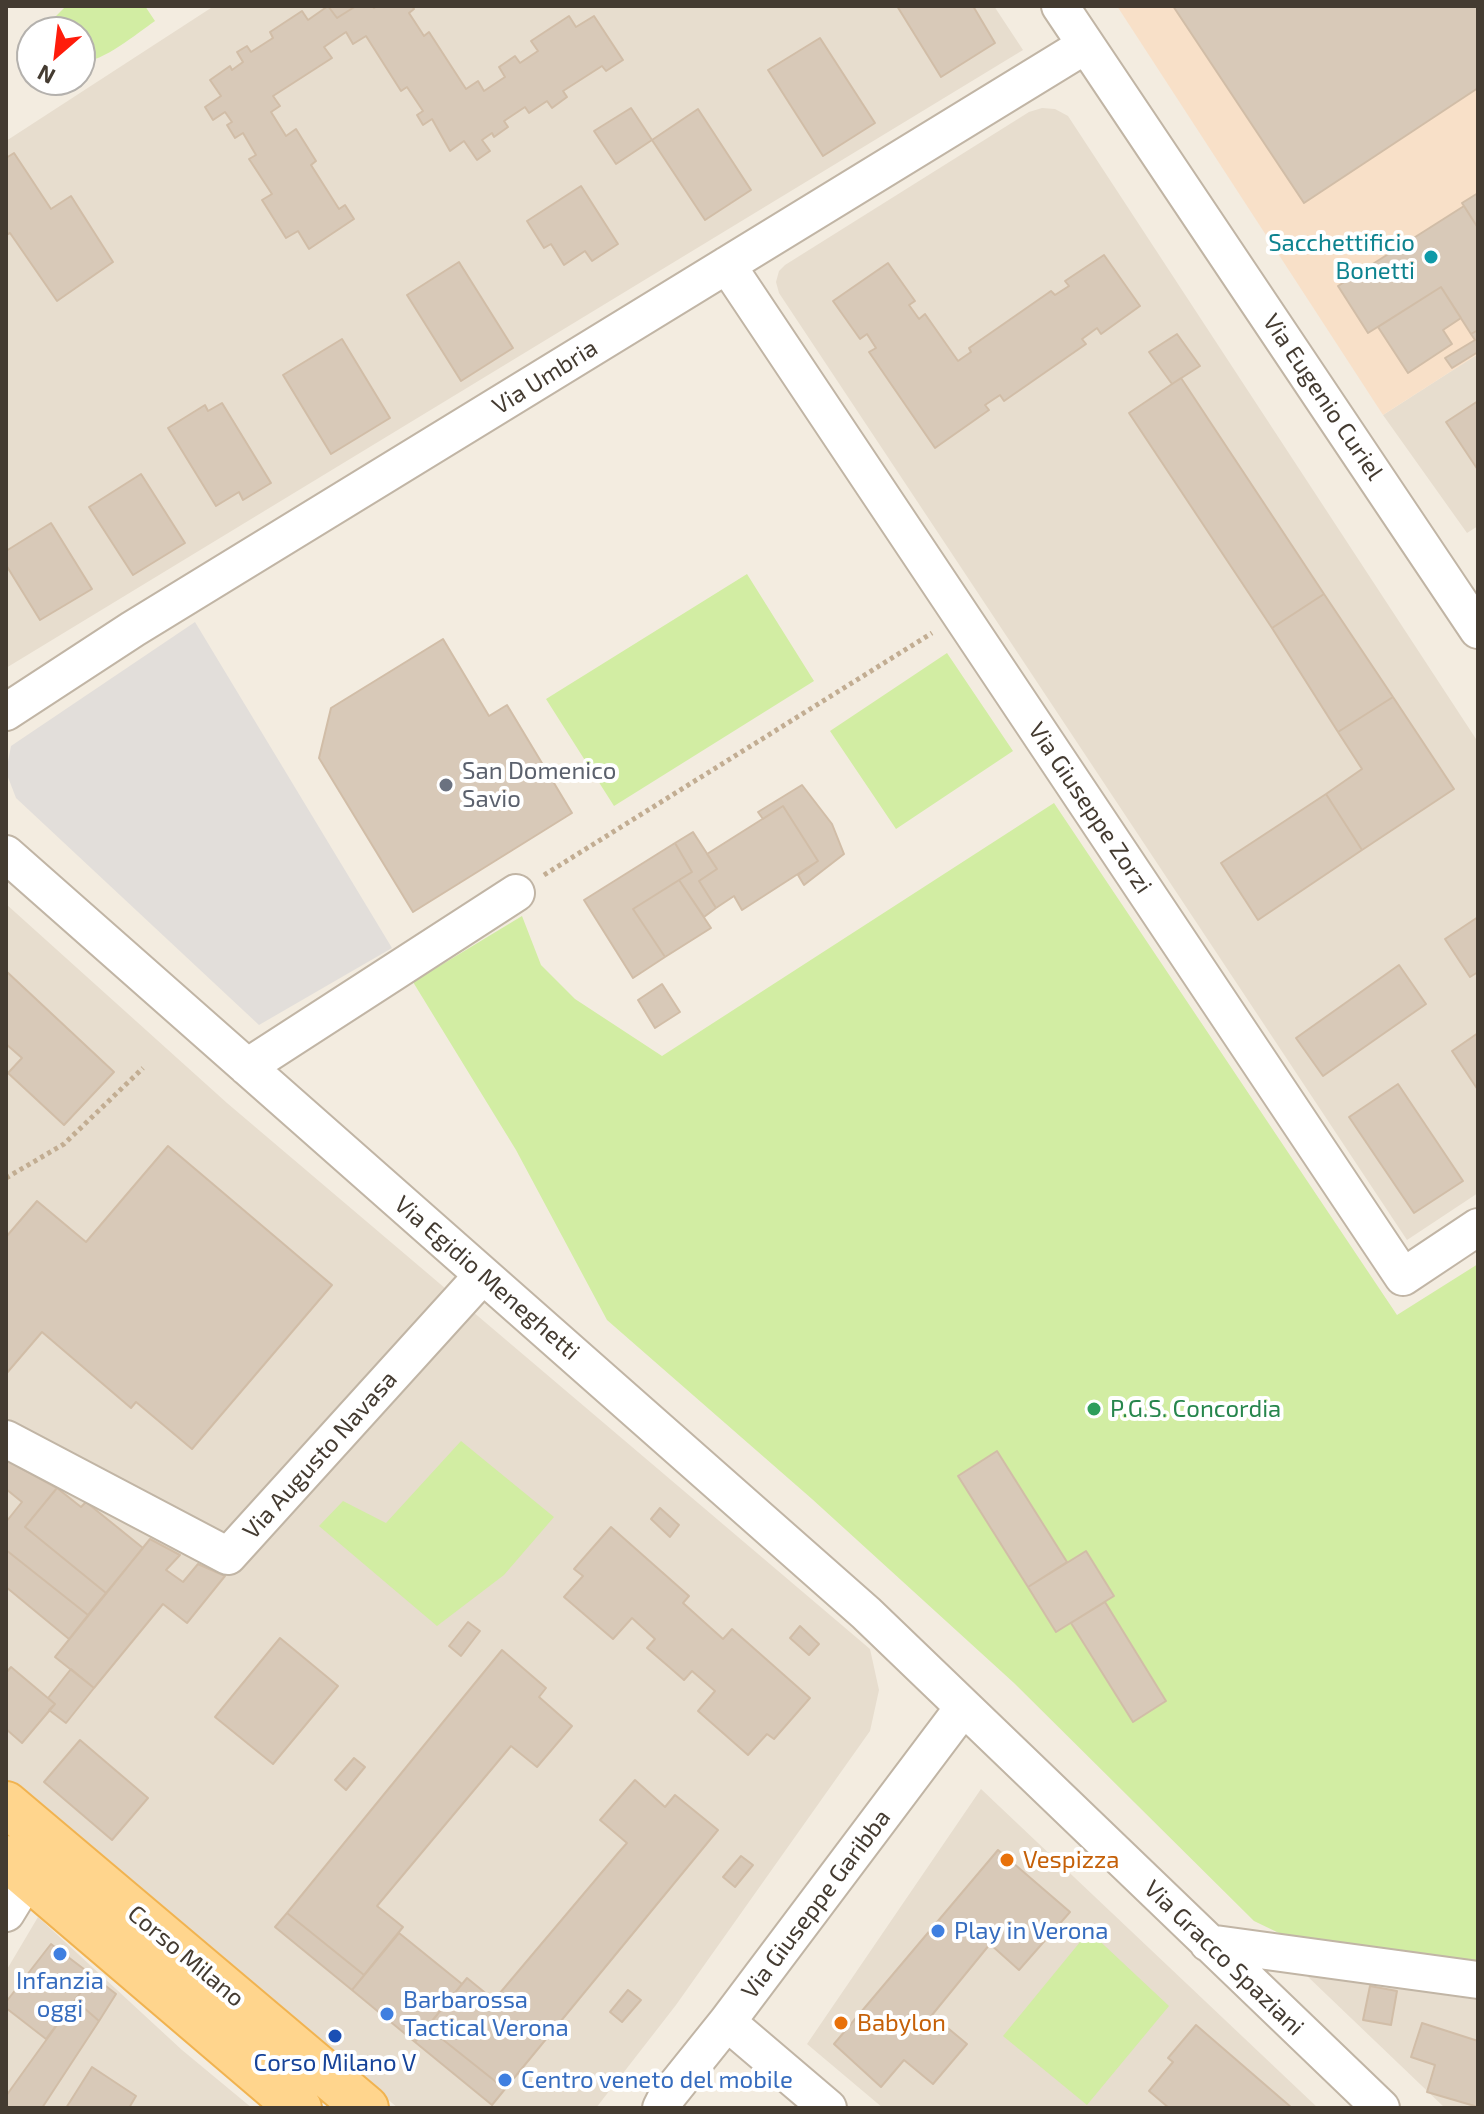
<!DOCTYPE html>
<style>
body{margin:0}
#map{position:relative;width:1484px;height:2114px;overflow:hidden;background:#f3ece0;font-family:"Exo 2",sans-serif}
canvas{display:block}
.frame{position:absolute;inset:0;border:8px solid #443b31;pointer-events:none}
.north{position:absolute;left:16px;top:16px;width:80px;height:80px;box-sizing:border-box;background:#fff;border:2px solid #b4b1ad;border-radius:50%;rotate:208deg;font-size:22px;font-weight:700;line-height:32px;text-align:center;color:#443b31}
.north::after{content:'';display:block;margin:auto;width:28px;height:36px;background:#ff1c0b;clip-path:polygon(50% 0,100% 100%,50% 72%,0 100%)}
</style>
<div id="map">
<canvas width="1484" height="2114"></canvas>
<div class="frame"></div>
<div class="north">N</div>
</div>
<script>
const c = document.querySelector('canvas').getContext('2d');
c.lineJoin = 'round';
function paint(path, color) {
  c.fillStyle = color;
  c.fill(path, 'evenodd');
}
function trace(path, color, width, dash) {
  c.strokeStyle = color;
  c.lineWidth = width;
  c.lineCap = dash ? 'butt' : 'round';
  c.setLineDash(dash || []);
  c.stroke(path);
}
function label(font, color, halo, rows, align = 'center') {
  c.font = font + ' "Exo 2",sans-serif';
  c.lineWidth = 8;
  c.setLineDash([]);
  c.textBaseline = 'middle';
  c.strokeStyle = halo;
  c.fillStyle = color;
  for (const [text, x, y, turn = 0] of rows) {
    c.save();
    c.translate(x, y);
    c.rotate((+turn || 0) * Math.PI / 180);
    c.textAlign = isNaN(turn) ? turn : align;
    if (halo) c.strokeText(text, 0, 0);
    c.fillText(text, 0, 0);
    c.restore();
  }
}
paint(new Path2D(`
 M214,6h780l29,44 -1017,618v-527z
 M1042,108l13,1 13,7 410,626v451l-71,47 -628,-947 -3,-11 3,-11 6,-6 244,-153z
 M1478,354v172l-11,7 -84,-118z
 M6,904l221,199 643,546 9,41 -9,41 -194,274 -80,103h-198l-392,-326z
 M981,1789l337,319h-435l-76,-64z
 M38,1917l144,133 70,58h-246v-137z
 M1305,1974l173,26v108h-33z`), '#e7ddce');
paint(new Path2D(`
 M1117,6h361v348l-95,61z`), '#f8e0c8');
paint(new Path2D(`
 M66,6h79l10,15c-19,13 -53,42 -75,41v-30h-27l-2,-11z
 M747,574l67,107 -200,125 -68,-107z
 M947,653l66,98 -117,78 -66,-98z
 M1054,803l343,512 81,-51v703l-197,-33 -27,-13 -240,-238 -202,-184 -205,-179 -91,-170 -103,-168 109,-66 19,49 34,34 87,57z
 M461,1441l93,76 -50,58 -67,51 -118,-100 24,-25 43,22z
 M1089,1931l80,75 -82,99 -84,-69z`), '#d2eda3');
paint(new Path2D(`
 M195,622l197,326 -133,77 -243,-227 -10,-26 5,-26z`), '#e2deda');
const building = new Path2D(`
 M328,6h28l-19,12z
 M328,6l9,12 19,-12h16l2,2 3,-2h35l2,3 -5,4 15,23 5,-4 37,57 12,-8 6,10 21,-14 -6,-10 16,-11 5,7 18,-12 -7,-10 38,-25 7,11 18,-11 29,44 -17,11 -4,-5 -39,25 4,6 -15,11 -5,-7 -18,12 -4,-6 -21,14 4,6 -14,10 -2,-4 -10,7 8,11 -13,9 -13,-19 -14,10 -18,-32 -9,6 -6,-10 6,-4 -16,-24 -6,4 -35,-55 -13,8 -7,-12 -22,15 8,11 -59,38 7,10 -9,6 15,24 10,-7 20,32 -5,4 28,44 6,-4 9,14 -45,30 -11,-18 -12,7 -24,-38 10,-6 -23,-35 7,-4 -13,-22 -8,5 -8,-13 5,-3 -7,-10 -12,8 -8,-13 16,-11 -11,-16 20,-14 2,4 11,-8 -6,-10 10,-6 4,6 22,-14 -3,-6 32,-21 6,9z
 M897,6h76l22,37 -54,34z
 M1173,6h305v82l-174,115z
 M820,38l55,85 -52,33 -55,-86z
 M631,108l21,32 -36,24 -22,-33z
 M698,109l53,81 -46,30 -53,-80z
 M14,153l37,56 20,-13 42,66 -56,39 -47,-68 -4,2v-77z
 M581,186l37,58 -26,17 -7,-10 -21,14 -13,-21 -7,4 -17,-27z
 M1478,193v35l-16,-25z
 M1464,206l14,22v102l-7,4 -30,-47 -73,46 -30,-47z
 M1104,255l36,51 -39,28 -4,-6 -15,11 4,5 -82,57 -4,-6 -15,10 4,5 -54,38 -66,-96 7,-4 -9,-14 -7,5 -27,-38 55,-38 27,38 -6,4 10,14 6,-5 33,47 13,-9 -2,-4 82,-57 4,4 14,-9 -4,-5z
 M459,262l54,86 -52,33 -54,-86z
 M1441,287l20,31 -18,12 9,14 -44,29 -30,-46z
 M1478,330v22l-26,16 -7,-10 30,-18 -4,-6z
 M1177,334l23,32 -28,18 -23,-32z
 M342,339l48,79 -59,36 -48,-79z
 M1181,378l143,216 -52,34 -143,-215z
 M1478,401v69l-32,-48z
 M222,403l49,80 -28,17 -4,-8 -23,14 -48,-78 37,-23 3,6z
 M141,474l44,69 -52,32 -44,-68z
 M51,523l41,66 -52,31 -34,-55v-14z
 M1324,594l69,103 -55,35 -66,-104z
 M443,639l46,77 18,-11 65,108 -159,99 -94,-154 12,-50z
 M1393,697l61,92 -92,61 -36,-56 36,-25 -24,-37z
 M802,785l30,39 12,30 -40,31 -6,-10 20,-14 -35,-55 -20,13 -5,-7z
 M1326,794l36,56 -104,70 -37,-57z
 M783,806l35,55 -76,49 -8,-14 -18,12 -17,-27 18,-12 -10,-15z
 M693,832l24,37 -18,12 17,27 -12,9 -25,-37 13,-8 -17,-29z
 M675,843l17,29 -59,37 32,48 -32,21 -49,-78z
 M679,880l32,48 -46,29 -32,-48z
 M1478,917v55l-8,5 -25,-38z
 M1399,965l27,39 -103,72 -27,-38z
 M6,971l108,101 -50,53 -56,-52 14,-15 -16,-14z
 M662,984l18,28 -25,16 -17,-28z
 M1478,1033v57l-26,-39z
 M1398,1084l65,97 -49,32 -65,-96z
 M168,1146l164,139 -140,164 -56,-47 -5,6 -89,-76 -36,42v-137l31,-36 49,41z
 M997,1451l70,111 -39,25 -70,-111z
 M6,1460l51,28 -32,39 81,66 -18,22 -82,-65v-28l16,-20 -16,-13z
 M57,1488l24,19 5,-5 57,46 -37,45 -81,-66z
 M660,1508l19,17 -9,12 -19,-18z
 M611,1527l78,69 -6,7 40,36 9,-10 78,69 -36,41 -7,-5 -19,21 -50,-44 17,-20 -23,-20 -8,9 -16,-14 -21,-18 8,-9 -23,-21 -19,21 -49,-42 19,-21 -9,-7z
 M150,1539l30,16 -14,15 17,12 15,-18 27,12 -38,47 -24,-19 -69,84 -39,-31z
 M6,1550l82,65 -19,24 -63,-52z
 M1086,1551l28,45 -58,36 -28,-45z
 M1105,1602l61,99 -33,21 -62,-99z
 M468,1622l12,9 -19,25 -12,-10z
 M800,1626l19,18 -10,11 -19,-17z
 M280,1638l58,48 -65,78 -58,-47z
 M502,1650l44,38 -7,9 33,29 -35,41 -26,-21 -134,160 26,21 -39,48 -77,-62z
 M11,1667l44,37 -33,39 -16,-14v-56z
 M71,1669l23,19 -28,35 -17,-13 6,-6 -7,-6z
 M80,1740l68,58 -36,42 -68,-58z
 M354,1758l11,9 -19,23 -11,-10z
 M635,1780l30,27 10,-12 43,35 -213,259 -78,-62 40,-49 27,22 125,-148 8,-9 -27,-23z
 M998,1850l72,62 -51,58 -29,-26 -58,71 35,29 -34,40 -29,-24 -23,27 -47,-43z
 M741,1856l12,9 -18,22 -12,-10z
 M287,1913l77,62 -12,15 -77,-63z
 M399,1933l63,51 -47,58 -63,-52z
 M51,1944l42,32 -47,63 -40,-31v-6z
 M93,1976l23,18 -17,27 -24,-21z
 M1370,1986l27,5 -6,34 -28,-5z
 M628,1990l13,10 -19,22 -12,-10z
 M75,2000l24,21 -57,87h-36v-12z
 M1422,2023l56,18v66l-51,-15 8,-27 -24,-8z
 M1196,2025l96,83h-123l-20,-17 24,-29 -5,-4z
 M427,2027l78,62 -13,16 -77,-63z
 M92,2067l44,29 -7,12h-63z`);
paint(building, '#d8c9b8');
trace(building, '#d1bda7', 2);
const minor = new Path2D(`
 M1060,6l418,624
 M727,265l676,1012 75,-50
 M6,712l127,-83 953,-584
 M6,854l860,759 515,495
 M247,1067l269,-174
 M6,1439l222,117 255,-281
 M6,1913l22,-36
 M1208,1943l270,37
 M727,2022l101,86
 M661,2108l5,-10 61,-76 236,-314`);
const major = new Path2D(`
 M6,1804l360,304
 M6,1858l293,250`);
trace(minor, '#c1b5a5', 40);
trace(major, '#f1b350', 48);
trace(new Path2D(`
 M544,875l388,-242
 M6,1178l58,-34 79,-76`), '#c2ad92', 5, [4, 4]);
trace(minor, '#fff', 36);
trace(major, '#ffd58d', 44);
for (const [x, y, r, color] of [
 [1431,257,8,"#0f9aa8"],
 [446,785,8,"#6b7280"],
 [1094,1409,8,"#2e9e5b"],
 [1007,1860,8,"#e8710a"],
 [938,1931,8,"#3f7fe0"],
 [60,1954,8,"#3f7fe0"],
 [387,2014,8,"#3f7fe0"],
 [841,2023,8,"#e8710a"],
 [335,2036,8,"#1a4fb4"],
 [505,2080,8,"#3f7fe0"]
]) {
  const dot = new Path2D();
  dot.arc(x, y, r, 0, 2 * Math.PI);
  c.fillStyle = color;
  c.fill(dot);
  trace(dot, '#fff', 3);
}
label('24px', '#0d838f', '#fff', [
 ["Sacchettificio",1415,243],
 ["Bonetti",1415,271]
], 'right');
label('24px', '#443b31', '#fff', [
 ["Via Umbria",545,377,-32],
 ["Via Eugenio Curiel",1323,397,56],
 ["Via Giuseppe Zorzi",1090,808,56],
 ["Via Egidio Meneghetti",487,1278,41],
 ["Via Augusto Navasa",320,1455,-48],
 ["Via Giuseppe Garibba",816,1904,-53],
 ["Corso Milano",186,1956,40],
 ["Via Gracco Spaziani",1224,1958,44]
]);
label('24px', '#5b616d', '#fff', [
 ["San Domenico",462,771],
 ["Savio",462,799]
], 'left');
label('24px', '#27864d', '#fff', [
 ["P.G.S. Concordia",1110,1409]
], 'left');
label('24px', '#c56008', '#fff', [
 ["Vespizza",1023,1860],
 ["Babylon",857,2023]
], 'left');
label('24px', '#366cbe', '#fff', [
 ["Play in Verona",954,1931],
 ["Infanzia",60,1981,"center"],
 ["oggi",60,2009,"center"],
 ["Barbarossa",403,2000],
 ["Tactical Verona",403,2028],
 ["Centro veneto del mobile",521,2080]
], 'left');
label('24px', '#164399', '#fff', [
 ["Corso Milano V",335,2063]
]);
</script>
